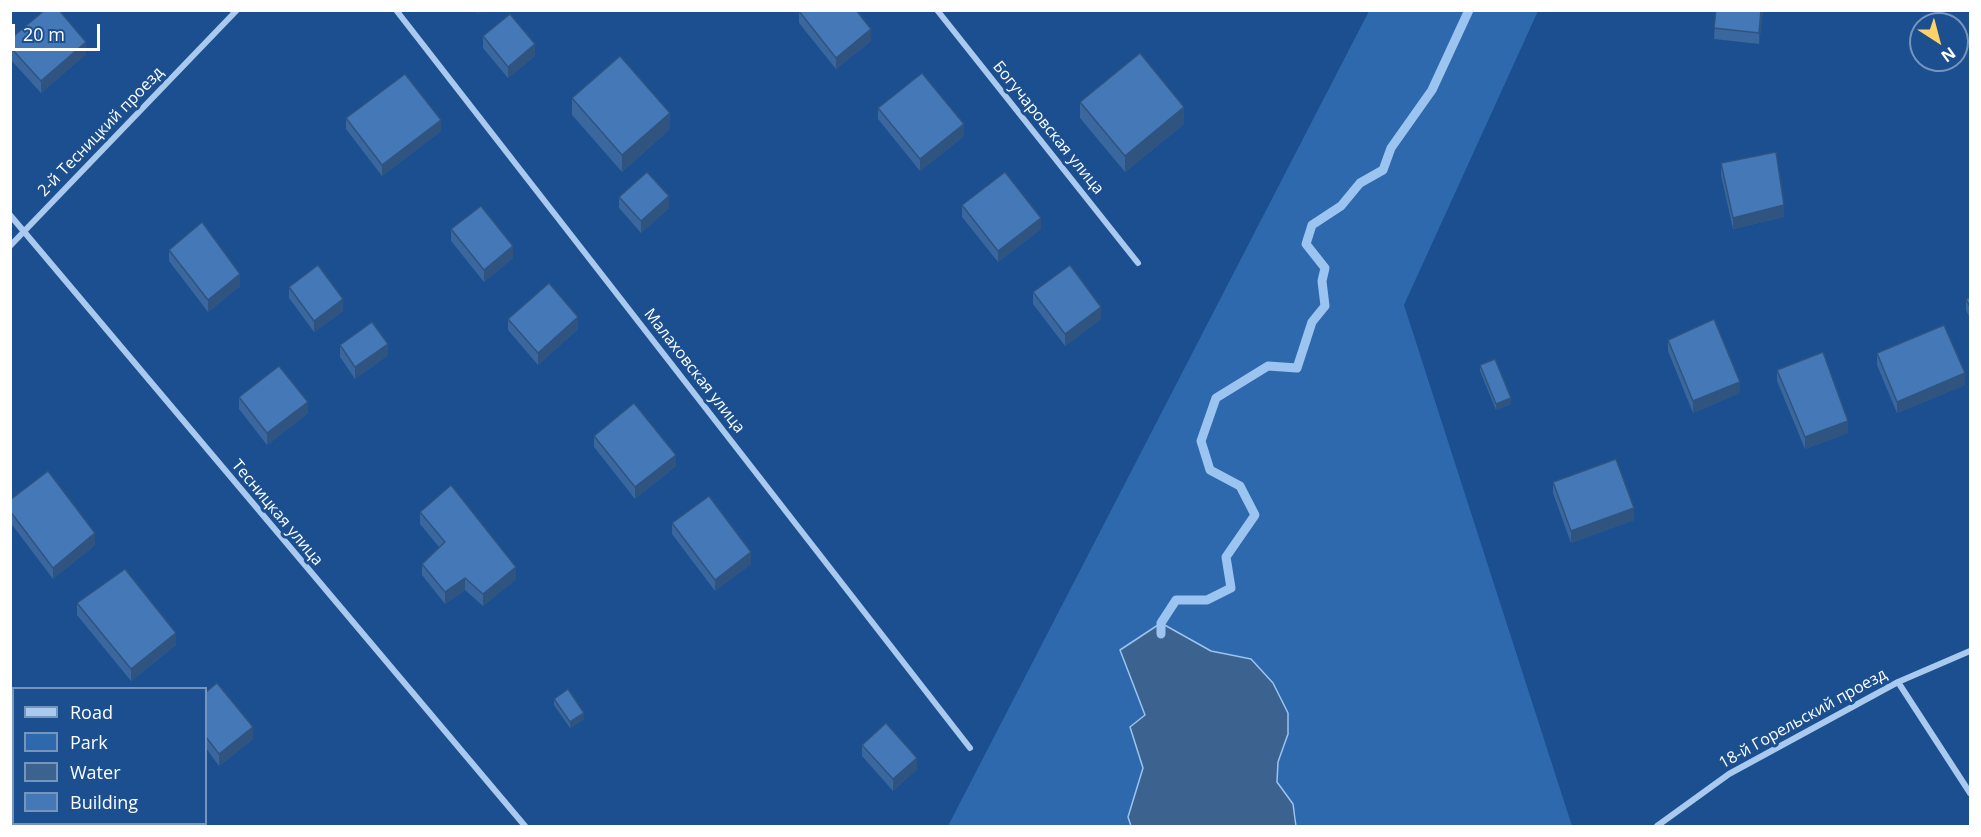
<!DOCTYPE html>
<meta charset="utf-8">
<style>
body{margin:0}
#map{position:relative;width:1981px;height:837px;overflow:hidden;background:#1b4f8f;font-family:"Open Sans",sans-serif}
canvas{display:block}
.frame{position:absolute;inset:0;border:12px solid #fff;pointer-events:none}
.legend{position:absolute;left:12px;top:687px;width:195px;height:138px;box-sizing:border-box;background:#1b4f8f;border:2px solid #7695bc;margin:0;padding:8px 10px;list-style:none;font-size:18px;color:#fff}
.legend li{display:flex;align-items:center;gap:12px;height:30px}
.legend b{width:30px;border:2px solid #7695bc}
.north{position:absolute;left:1909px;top:12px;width:60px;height:60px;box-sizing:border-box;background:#1b4f8f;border:2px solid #7695bc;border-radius:50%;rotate:144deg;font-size:16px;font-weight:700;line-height:24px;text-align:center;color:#fff}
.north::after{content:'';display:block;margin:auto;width:21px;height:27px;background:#ffd166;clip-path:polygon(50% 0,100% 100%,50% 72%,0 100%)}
.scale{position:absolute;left:12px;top:24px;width:88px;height:27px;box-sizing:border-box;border:3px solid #fff;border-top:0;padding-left:8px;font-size:18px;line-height:21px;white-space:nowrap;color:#fff;-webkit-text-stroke:4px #1b4f8f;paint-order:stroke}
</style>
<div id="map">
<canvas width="1981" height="837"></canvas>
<div class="frame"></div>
<ul class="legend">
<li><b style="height:8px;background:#a9c9ee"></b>Road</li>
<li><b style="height:16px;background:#2e69ad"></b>Park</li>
<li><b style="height:16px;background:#3c6290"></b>Water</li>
<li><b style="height:16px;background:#4478b7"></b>Building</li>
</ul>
<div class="north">N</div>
<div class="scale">20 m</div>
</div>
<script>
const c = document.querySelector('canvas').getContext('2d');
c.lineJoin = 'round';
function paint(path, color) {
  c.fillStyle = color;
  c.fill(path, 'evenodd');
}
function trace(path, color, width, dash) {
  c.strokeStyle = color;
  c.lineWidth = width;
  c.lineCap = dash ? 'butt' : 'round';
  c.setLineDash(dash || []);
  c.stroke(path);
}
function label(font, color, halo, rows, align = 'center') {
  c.font = font + ' "Open Sans",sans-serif';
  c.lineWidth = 6;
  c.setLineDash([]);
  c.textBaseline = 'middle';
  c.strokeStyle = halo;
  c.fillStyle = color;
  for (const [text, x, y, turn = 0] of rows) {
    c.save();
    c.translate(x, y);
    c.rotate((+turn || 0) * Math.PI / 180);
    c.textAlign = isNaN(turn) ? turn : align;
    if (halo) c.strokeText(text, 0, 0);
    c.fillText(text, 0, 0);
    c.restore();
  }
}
paint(new Path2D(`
 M1369,11h169l-134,294 168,521h-276c3,-24 -17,-30 -19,-46 -2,-16 6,-32 11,-46l-37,-75 -40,-8 -50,-28 -41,27 25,65 -15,12 13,41 -15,49 3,9h-183z`), '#2e69ad');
const water = new Path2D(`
 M1161,623l50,28 40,8 22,24 15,30v21l-10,28 -1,20 16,22 3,22h-165l-3,-9 15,-49 -13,-41 15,-12 -25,-65z`);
paint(water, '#3c6290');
trace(water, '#9cc4f0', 1.5);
trace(new Path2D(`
 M1161,634v-11l15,-23h31l24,-12 -5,-31 29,-42 -15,-29 -30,-16 -9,-29 15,-43 52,-32 29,2 15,-46 13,-16 -3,-25 3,-13 -19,-24 6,-19 29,-19 19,-23 23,-13 8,-22 41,-58 37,-80`), '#9cc4f0', 9);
trace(new Path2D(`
 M396,10l574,738
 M937,10l201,253
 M10,215l515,611
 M10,246l227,-236
 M1898,682l72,111
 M1657,826l72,-52 169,-92 72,-31`), '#a9c9ee', 6);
paint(new Path2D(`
 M1716,10h47l-4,34 -45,-5z
 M799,11l72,30 -35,28 -37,-46z
 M483,36l52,20 -27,22 -25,-30z
 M10,39l76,15 -45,39 -31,-34z
 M572,98l98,31 -48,43 -50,-57z
 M1080,102l104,22 -59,48 -45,-54z
 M878,108l86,28 -44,35 -42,-52z
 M346,118l95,13 -59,45 -36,-47z
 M1721,163l63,54 -51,12 -12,-54z
 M619,197l50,11 -28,25 -22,-25z
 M962,205l79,24 -43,33 -36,-45z
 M451,229l62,29 -29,24 -33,-41z
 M169,250l71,36 -32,26 -39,-51z
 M289,287l54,24 -29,21 -25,-34z
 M1033,292l68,27 -36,27 -32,-42z
 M1971,297v24l-5,-11v-11z
 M508,319l70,10 -40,36 -30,-35z
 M1668,340l72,53 -47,20 -25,-62z
 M340,345l48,10 -33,24 -15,-22z
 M1877,353l88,32 -68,28 -20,-48z
 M1480,365l31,39 -15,6 -16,-39z
 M1777,370l71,63 -43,16 -28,-68z
 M239,397l69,16 -41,32 -28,-36z
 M594,436l82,30 -41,33 -41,-52z
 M1553,482l81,38 -63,23 -18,-50z
 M10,500l85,45 -42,34 -43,-57z
 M420,512l96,67 -33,27 -18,-16 -20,14 -23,-29v-11l17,-17 -19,-23z
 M672,523l79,41 -36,27 -43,-57z
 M77,603l99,42 -45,36 -54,-66z
 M206,692l47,47 -34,27 -13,-18z
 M554,699l30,20 -14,9 -16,-23z
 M862,745l55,24 -24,22 -31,-35z`), '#3a679d');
paint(new Path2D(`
 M477,10h7l-7,5z
 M1761,10h2l-4,34v-11z
 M871,29v12l-35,28v-11z
 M86,42v12l-45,39v-12z
 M535,44v12l-27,22v-11z
 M1184,107v17l-59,48v-16z
 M670,113v16l-48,43v-17z
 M441,120v11l-59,45v-11z
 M964,124v12l-44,35v-12z
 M669,196v12l-28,25v-12z
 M1784,205v12l-51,12v-11z
 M1041,218v11l-43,33v-11z
 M513,246v12l-29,24v-12z
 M240,274v12l-32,26v-12z
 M343,299v12l-29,21v-11z
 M1101,307v12l-36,27v-12z
 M578,317v12l-40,36v-12z
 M388,344v11l-33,24v-12z
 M1965,373v12l-68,28v-11z
 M1740,382v11l-47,20v-12z
 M1511,398v6l-15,6v-6z
 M308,402v11l-41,32v-12z
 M1848,421v12l-43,16v-12z
 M676,455v11l-41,33v-12z
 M1634,508v12l-63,23v-12z
 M95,533v12l-42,34v-11z
 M751,552v12l-36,27v-11z
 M516,567v12l-33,27v-12z
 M465,578v12l-20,14v-12z
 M176,633v12l-45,36v-12z
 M584,713v6l-14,9v-6z
 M253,727v12l-34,27v-12z
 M917,758v11l-24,22v-12z`), '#305480');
const building = new Path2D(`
 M45,10h14l27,32 -45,39 -31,-34v-8z
 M800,10h56l15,19 -35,29 -37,-47z
 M1716,10h45l-2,23 -45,-5z
 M510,14l25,30 -27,23 -25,-31z
 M1140,53l44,54 -59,49 -45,-54z
 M620,56l50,57 -48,42 -50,-57z
 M922,73l42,51 -44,35 -42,-51z
 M405,74l36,46 -59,45 -36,-47z
 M1776,152l8,53 -51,13 -12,-55z
 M647,172l22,24 -28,25 -22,-24z
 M1005,172l36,46 -43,33 -36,-46z
 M481,206l32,40 -29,24 -33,-41z
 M202,222l38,52 -32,26 -39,-50z
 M318,265l25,34 -29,22 -25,-34z
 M1070,265l31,42 -36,27 -32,-42z
 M549,283l29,34 -40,36 -30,-34z
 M1971,297v12l-5,-10z
 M1714,319l26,63 -47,19 -25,-61z
 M372,322l16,22 -33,23 -15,-22z
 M1944,325l21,48 -68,29 -20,-49z
 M1823,352l25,69 -43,16 -28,-67z
 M1495,359l16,39 -15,6 -16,-39z
 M279,366l29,36 -41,31 -28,-36z
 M634,403l42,52 -41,32 -41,-51z
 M1616,459l18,49 -63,23 -18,-49z
 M48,471l47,62 -42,35 -43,-57v-11z
 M451,485l65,82 -33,27 -18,-16 -20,14 -23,-28 23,-22 -25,-30z
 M709,496l42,56 -36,28 -43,-57z
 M125,569l51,64 -45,36 -54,-66z
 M217,683l36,44 -34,27 -13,-17v-45z
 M568,689l16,24 -14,9 -16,-23z
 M886,723l31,35 -24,21 -31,-34z`);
paint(building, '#4478b7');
trace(building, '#305480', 1.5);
label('16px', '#fff', '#1b4f8f', [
 ["Богучаровская улица",1048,128,51],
 ["2-й Тесницкий проезд",101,132,-46],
 ["Малаховская улица",694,371,52],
 ["Тесницкая улица",277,513,50],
 ["18-й Горельский проезд",1803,719,-29]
]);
</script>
